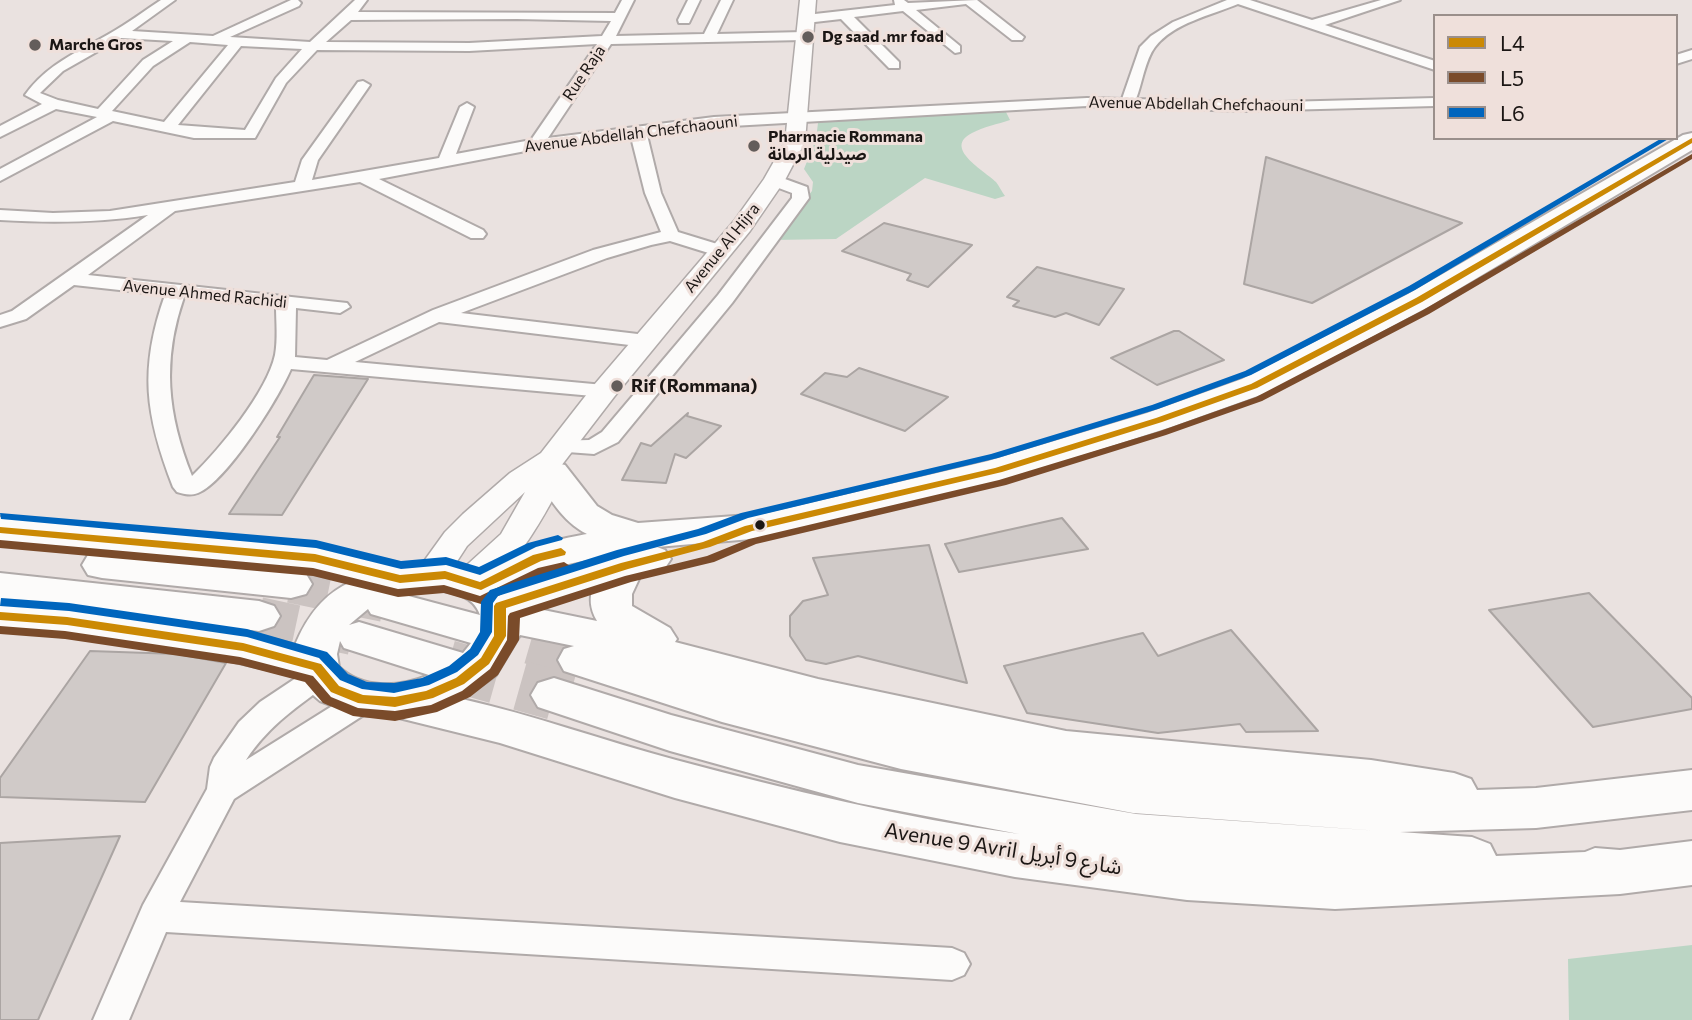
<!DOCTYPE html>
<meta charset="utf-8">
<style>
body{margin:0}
#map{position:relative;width:1692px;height:1020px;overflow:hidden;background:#eae2e0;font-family:Commissioner,sans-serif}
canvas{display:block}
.legend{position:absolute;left:1433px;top:14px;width:245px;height:126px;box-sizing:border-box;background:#efe0db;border:2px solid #9a8f8b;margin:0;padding:9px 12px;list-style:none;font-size:21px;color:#1b1614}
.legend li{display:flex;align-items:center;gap:14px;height:35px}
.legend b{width:35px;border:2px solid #9a8f8b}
</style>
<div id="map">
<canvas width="1692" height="1020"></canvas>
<ul class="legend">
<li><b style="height:9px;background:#cb8904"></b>L4</li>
<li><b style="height:9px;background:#7a4b2a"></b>L5</li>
<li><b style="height:9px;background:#0065bd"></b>L6</li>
</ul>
</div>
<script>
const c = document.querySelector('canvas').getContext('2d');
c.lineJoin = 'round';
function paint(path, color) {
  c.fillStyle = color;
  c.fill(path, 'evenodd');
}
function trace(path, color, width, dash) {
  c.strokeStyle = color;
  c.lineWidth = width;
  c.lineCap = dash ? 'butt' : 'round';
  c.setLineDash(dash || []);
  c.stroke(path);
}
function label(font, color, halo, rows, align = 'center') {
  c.font = font + ' Commissioner,"Noto Sans Arabic",sans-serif';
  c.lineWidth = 6;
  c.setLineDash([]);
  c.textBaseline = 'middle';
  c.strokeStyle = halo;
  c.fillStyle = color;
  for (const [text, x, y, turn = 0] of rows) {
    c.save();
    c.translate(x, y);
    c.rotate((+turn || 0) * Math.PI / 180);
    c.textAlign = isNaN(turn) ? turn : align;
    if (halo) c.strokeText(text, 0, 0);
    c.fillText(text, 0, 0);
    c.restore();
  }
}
paint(new Path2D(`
 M1005,110l5,10c-12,4 -27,7 -38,13 -30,15 13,38 24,49 3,4 6,10 9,14l-10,3 -70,-21 -89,61 -64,1 40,-49 1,-9 -9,-13 12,-30 2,-16 7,-3z
 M1692,945v75h-123l-1,-61z`), '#bbd5c4');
const building = new Path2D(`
 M1266,157l196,66 -150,80 -68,-19z
 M884,223l88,22 -44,42 -21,-7 4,-6 -69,-23z
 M1037,267l87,22 -25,36 -33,-12 -11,4 -42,-11 6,-5 -12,-4z
 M1174,331h5l45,29 -67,25 -46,-27z
 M859,368l89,29 -43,34 -104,-37 24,-21 22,4z
 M314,375l54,4 -86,136 -53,-1 51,-77h-3z
 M688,413l-1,3 34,10 -35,32 -11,-4 -9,29 -44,-3 19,-37 10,3z
 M1062,518l26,31 -129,23 -14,-28z
 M929,545l38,138 -109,-27 -32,8 -20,-4 -16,-24v-20l13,-15 25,-6 -15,-37z
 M1589,593l103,105v11l-99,18 -104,-117z
 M1231,630l87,101 -72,1 -6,-8 -82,9 -131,-20 -23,-47 139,-33 15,23z
 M90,651l87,3 49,9 -81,139 -145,-5v-19z
 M120,836l-82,184h-38v-177z`);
paint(building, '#d0cac8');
trace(building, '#aba5a3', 2);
trace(new Path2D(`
 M291,584l93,19
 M259,616l98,21
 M475,629l86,25`), '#cbc3c1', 38, [38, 19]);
trace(new Path2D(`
 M555,653l25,7
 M448,665l106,30`), '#cbc3c1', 50, [50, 25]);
const minor = new Path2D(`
 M161,0h14l-43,31 81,5 78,-36h7l3,3 -2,3 -69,31 80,5 45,-42h12l-9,12 257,1 7,-13h12l-18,36 88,-2 17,-34h12l-16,34 87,-2 7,4 -7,4 -193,4 -63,94 166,-21 373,-19 35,1 18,-52 11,-11 22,-14 54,-22h23l62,20 69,-20h19l-75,25 110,36v9l-197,-66c-26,11 -65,19 -83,43 -10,13 -13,37 -19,52l108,4 191,-5v8l-191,5 -157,-5 -373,21 -67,8 14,58 17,39 49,15 3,4 -3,4h-12l-45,-14 -19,4 -44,13 -146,55 185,22 7,2 3,4 -3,4 -7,2 -207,-25 -84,40 249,23 8,1 3,5 -3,5 -8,1 -313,-28c-13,30 -64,112 -93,124 -8,3 -14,1 -21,-1l-4,-5c-28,-72 -34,-119 -8,-192l-91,-10 -48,34 -26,8v-12l12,-4 136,-96c-50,8 -98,8 -148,5v-10l53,3 57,-2 185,-29 7,-22 56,-78 5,-1 7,4 -52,75 -6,20 127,-22 21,-51 7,-4 7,4 -18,47 75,-14 66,-96 -128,7 -152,-1 -31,33 -31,55h-61l-81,-17 -113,60v-12l97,-52 -41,-8 -56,28v-11l42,-22 -17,-9c22,-31 53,-43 84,-61 18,-10 35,-23 52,-34zM517,19l94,2 -9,15 -133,7 -143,-1 25,-22zM121,38l52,3 -30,19 -45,49 -40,-9 -18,-7 23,-22zM190,42l38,3 -64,77 -52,-11 41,-45zM241,46l61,3 -26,29 -31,52 -67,-5zM631,137l14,56 16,39 -68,18 -160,60 -106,50 -32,-3 1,-49 44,5 10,-6 -3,-4 -259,-28 87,-64 185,-29 111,56h12l3,-4 -3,-4 -104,-51 157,-30zM184,297l92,9c0,16 2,33 -1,49 -8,37 -56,95 -83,121 -25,-62 -30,-116 -8,-179z
 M688,0h12l-11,23h-10l-1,-3z
 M894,0h10l4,3 69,-3 47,37 -2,3h-10l-46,-36 -50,6 44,36v6l-5,1 -52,-42 -49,6 45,45v6h-10l-48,-49 -35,4 -6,-4 6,-4 89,-10z
 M1692,50v9l-16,5v-9z
 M774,175l33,12 2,11 -77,105 -114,139 -24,12 -40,-3 -3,-5 3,-5 35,-1 13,-8 116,-137 74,-97v-5l-24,-9 -2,-4z
 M321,665l10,3 4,7 -4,7c-33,24 -62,43 -85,78l107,-67 10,-3 10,3 5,8 -5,8 -139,90 -54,103 772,46 12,5 6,11 -6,11 -12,5 -786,-48 -37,88h-36l50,-115 64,-116 3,-22 4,-9 25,-36 21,-20 51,-34z`);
const tertiary = new Path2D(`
 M800,0h16l-11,142 -20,38 -35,51 -136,166 -53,69 6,7c-18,33 -64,129 -109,116l-5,-8 5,-8 43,-39 24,-42 -58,54 -24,37 -12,3 -12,-3 -5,-8 31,-43 18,-18 47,-41 31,-20 53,-68 140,-164 30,-42 21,-37z`);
const primary = new Path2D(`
 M1692,133v17l-262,156 -164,87 -95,34 -160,51 -248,60 -106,9 8,3 6,9 -6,9 -165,52 -15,-4 -6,-10 4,-7 -17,-3 -6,-10c18,-30 94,-46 127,-52 -26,-13 -38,-38 -54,-61l6,-8 13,-3 13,3 32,41 15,9 26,8 125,-9 225,-53 159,-48 95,-34 166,-85 275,-159zM638,549h3l-129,39 38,-20z`);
const trunk = new Path2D(`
 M0,517l315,28 88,21 28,-5 41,7 14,4 24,15 9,18 78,16c-15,-26 0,-42 14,-65l14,-3 14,3 6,10 -13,28v12l38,22 7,11 -2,3 143,37 248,52 305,29 83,13 17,6 6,11 59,-2 156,-18v40l-156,18 -136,4 72,5 18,7 6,12 89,-4 10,-4 25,2 72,-9v44l-72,9 -285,15 -148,-9 -172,-23 -175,-35 -165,-44 -175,-55 -105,-26 -37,-2 -38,-14 -14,-12 -6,-11c-97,-27 -199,-40 -300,-47v-30l6,1 -6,-1v-28l259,28 15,5 6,10 -6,10 -15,5 -103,-12 87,12 52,14c12,-29 29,-52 58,-64l-38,-10 -42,-4 33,7 6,10 -6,10 -15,4 -189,-20 -14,-3 -6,-10 6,-10 13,-3 -101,-9zM431,589c20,3 42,5 49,26l-79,-21zM368,609l3,5 100,29 -8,10 -104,-31 -10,3zM520,635l54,11 -10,3 -6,11 6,11 158,51 179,47 232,44 247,18 -244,-17 -278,-49 -187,-50 -117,-37 -16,5 -7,12 7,12 132,44 188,52 161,31c-115,-16 -230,-44 -343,-74 -72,-19 -142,-45 -214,-61l34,-24zM340,641l4,7 85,27c-29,12 -66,15 -90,-8l-2,-13z`);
trace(minor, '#b0aaa9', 4);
trace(tertiary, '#b0aaa9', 3);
trace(primary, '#b0aaa9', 4);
trace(trunk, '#b0aaa9', 4);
paint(minor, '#fcfbfa');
paint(tertiary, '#fcfbfa');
paint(primary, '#fcfbfa');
paint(trunk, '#fcfbfa');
paint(new Path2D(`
 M1692,138v5l-270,159 -165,86 -95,34 -160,50 -250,59 -42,16 -82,22 -122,39v28l-17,28 -25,20 -31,14 -38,9 -37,-4 -27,-11 -18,-22 -70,-19 -176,-26 -67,-5v-8l67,5 176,26 78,21 18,22 24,9 32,2 31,-6 30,-13 25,-20 13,-22v-30l2,-3 125,-40 82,-21 42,-16 250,-58 161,-50 95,-34 165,-86z
 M0,527l315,27 85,21 45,-4 35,11 53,-27 28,-7 5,4 -1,3 -24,6 -60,29 -36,-11 -45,4 -85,-21 -315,-29z`), '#cb8904');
paint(new Path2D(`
 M1692,154v5l-263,155 -167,87 -96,34 -160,50 -250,59 -42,18 -83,20 -111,36 -1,22 -21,35 -28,22 -33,15 -42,9 -42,-5 -30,-13 -18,-21 -65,-17 -175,-26 -65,-5v-8l65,5 175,26 73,19 18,21 27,11 37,3 36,-6 31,-14 28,-22 17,-29 1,-24 2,-3 115,-37 82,-20 42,-17 250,-59 161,-49 96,-34 167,-87z
 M0,540l313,28 85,21 46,-4 36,11 58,-28 26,-6 6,4 -2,3 -23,5 -64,30 -37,-11 -46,4 -85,-21 -313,-28z`), '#7a4b2a');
paint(new Path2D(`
 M1662,138h8l-255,152 -164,85 -93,34 -160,49 -250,60 -42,16 -82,22 -126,40 -5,7 -1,29 -14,23 -21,17 -28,13 -35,8 -32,-4 -22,-9 -21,-22 -72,-21 -178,-26 -69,-5 1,-8 68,5 178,26 80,23 21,22 19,8 27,1 28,-5 27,-12 21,-17 10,-17 1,-30 9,-12 127,-40 81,-21 43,-16 250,-59 161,-49 93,-34 164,-85z
 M0,513l316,27 85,21 45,-4 33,10 49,-24 30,-8 5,3 -1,2 -26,7 -56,28 -34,-10 -45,4 -85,-21 -315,-29z`), '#0065bd');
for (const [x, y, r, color] of [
 [808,37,7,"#635d5b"],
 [35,45,7,"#635d5b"],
 [754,146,7,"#635d5b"],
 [617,386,7,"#635d5b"],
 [760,525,6,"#1b1614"]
]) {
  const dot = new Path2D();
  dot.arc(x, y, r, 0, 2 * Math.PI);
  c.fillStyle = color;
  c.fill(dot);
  trace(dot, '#efe0db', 2.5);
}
label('bold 16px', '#1b1614', '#efe0db', [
 ["Dg saad .mr foad",822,37],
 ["Marche Gros",49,45],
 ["Pharmacie Rommana",768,137],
 ["صيدلية الرمانة",768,155]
], 'left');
label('16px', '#1b1614', '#efe0db', [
 ["Rue Raja",584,73,-56],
 ["Avenue Abdellah Chefchaouni",1196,104,1],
 ["Avenue Abdellah Chefchaouni",631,134,-7],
 ["Avenue Al Hijra",722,248,-51],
 ["Avenue Ahmed Rachidi",205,294,6]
]);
label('bold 18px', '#1b1614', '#efe0db', [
 ["Rif (Rommana)",631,386]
], 'left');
label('21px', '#1b1614', '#efe0db', [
 ["Avenue 9 Avril شارع 9 أبريل",1003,849,9]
]);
</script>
